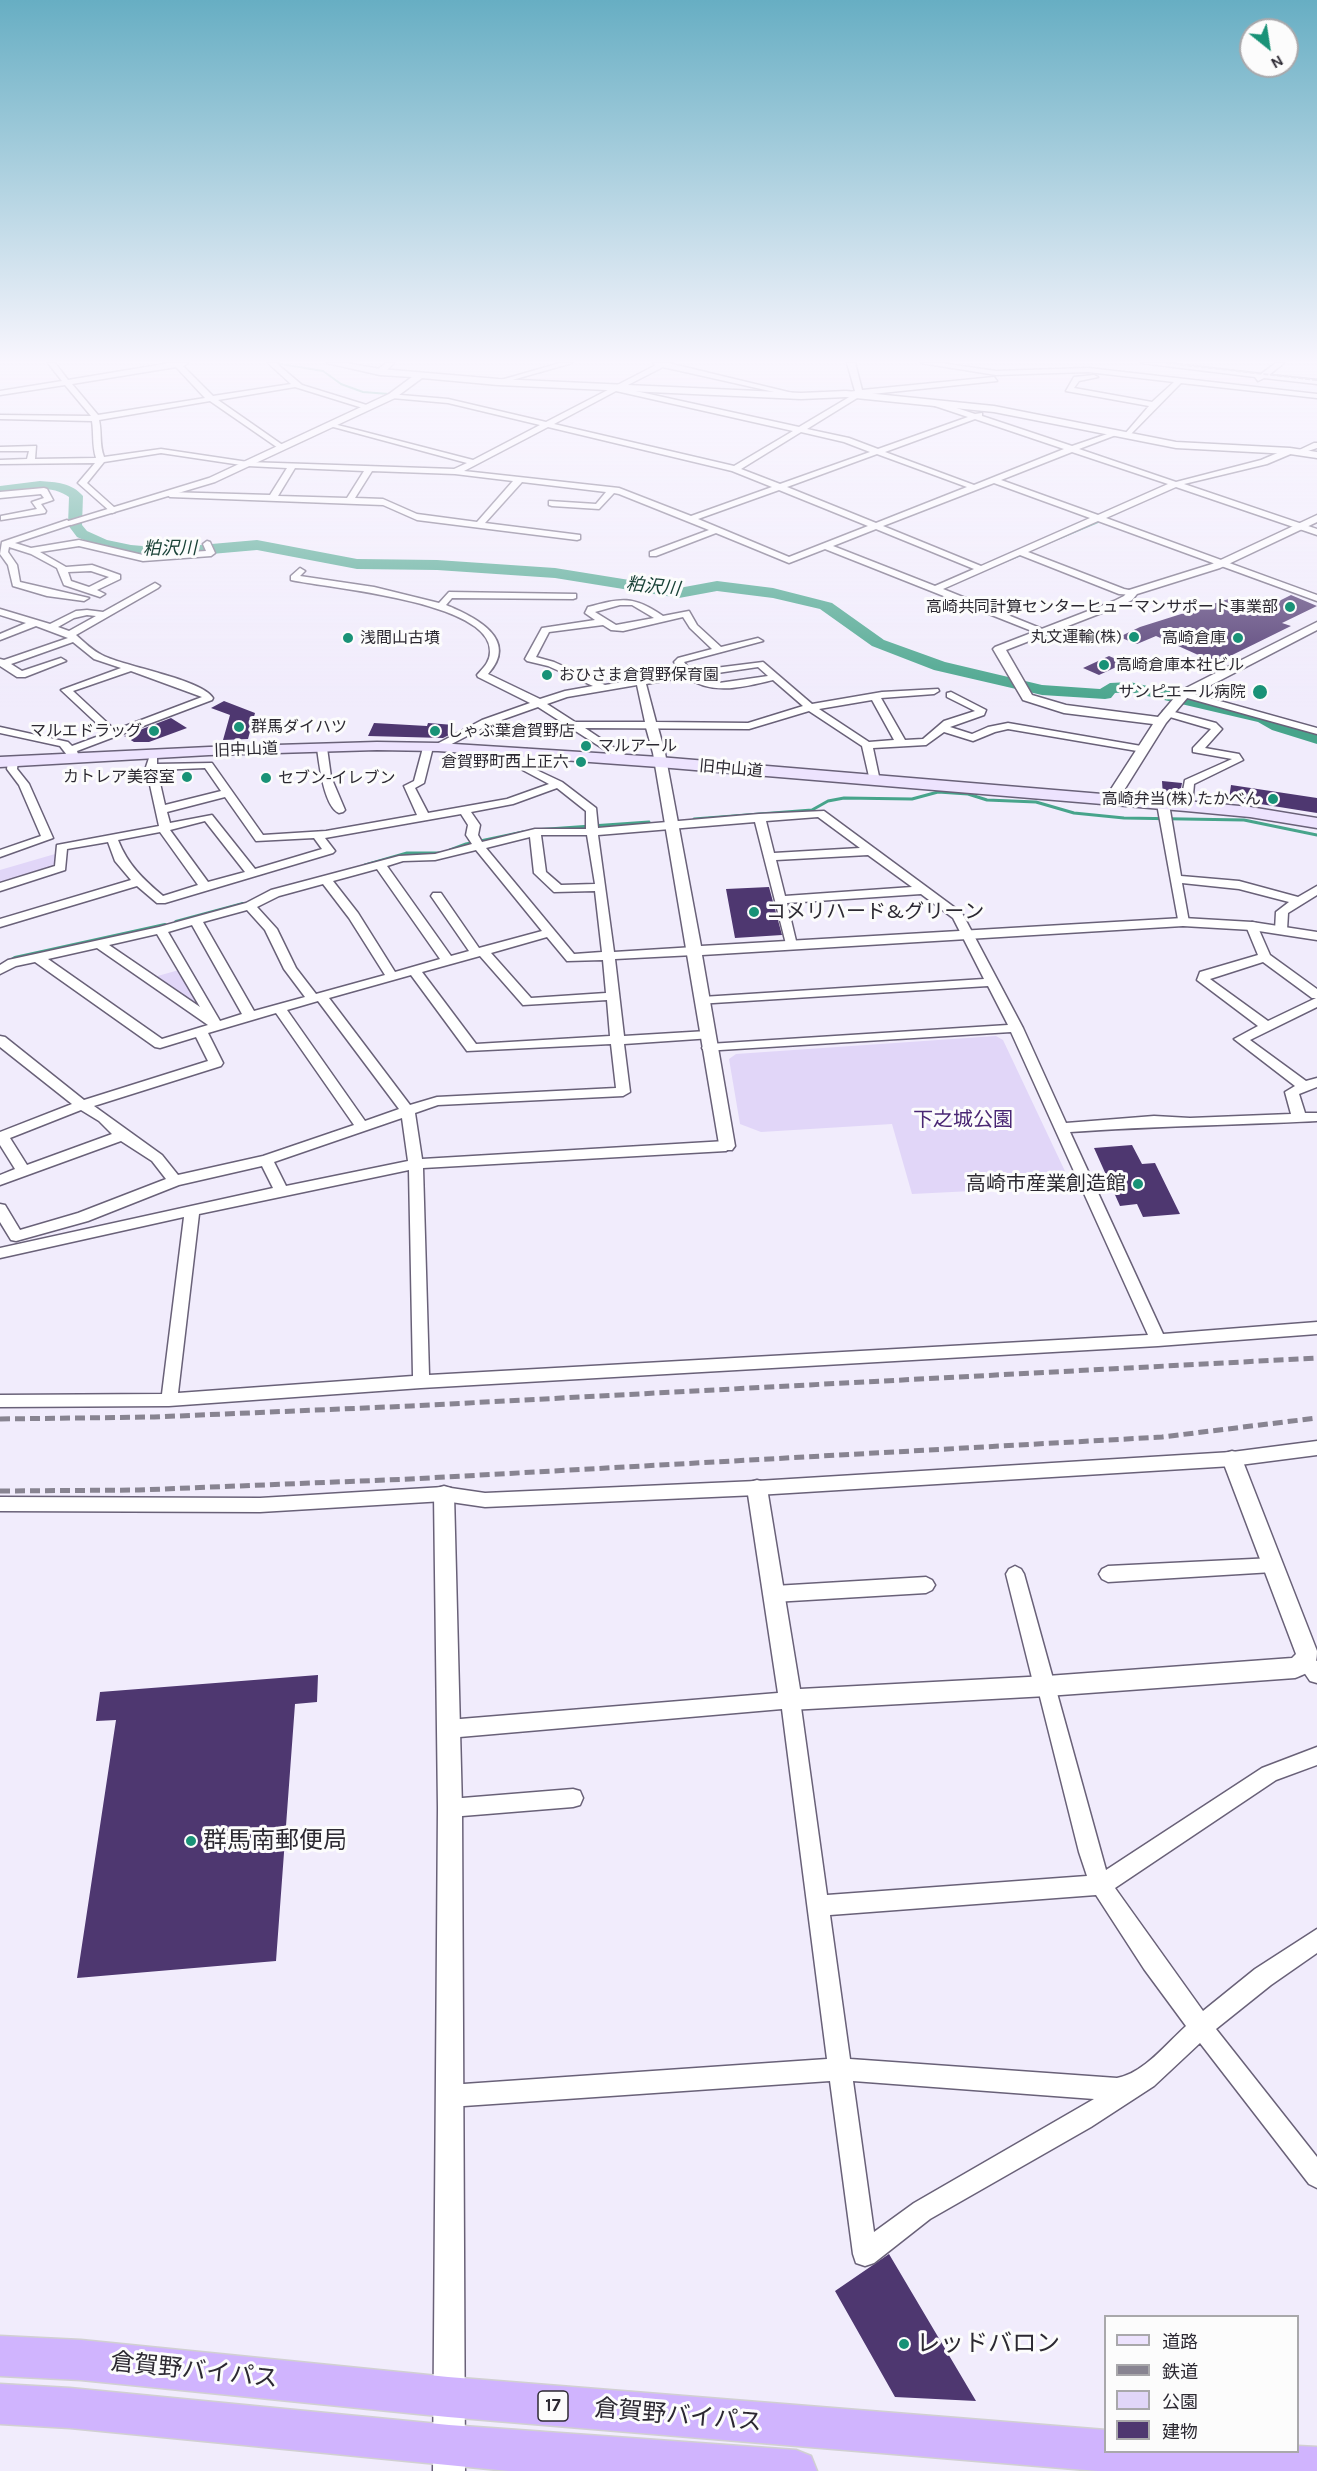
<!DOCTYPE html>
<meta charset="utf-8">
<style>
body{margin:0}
#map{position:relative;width:1317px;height:2471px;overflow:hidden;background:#f1ecfc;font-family:Karla,"Noto Sans JP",sans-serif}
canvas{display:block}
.legend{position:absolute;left:1104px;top:2315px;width:195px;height:138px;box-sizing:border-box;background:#fcfcfc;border:2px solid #a9a8ab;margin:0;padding:8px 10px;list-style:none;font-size:18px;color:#2c2932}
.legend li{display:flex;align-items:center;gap:12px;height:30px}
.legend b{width:30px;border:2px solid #a9a8ab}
.north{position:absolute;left:1239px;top:18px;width:60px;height:60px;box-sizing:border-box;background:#fcfcfc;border:2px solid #a9a8ab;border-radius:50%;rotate:150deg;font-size:16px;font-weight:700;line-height:24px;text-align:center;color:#2c2932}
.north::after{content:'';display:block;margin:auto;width:21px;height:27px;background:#199277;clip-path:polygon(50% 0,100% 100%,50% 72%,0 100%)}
</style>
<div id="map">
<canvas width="1317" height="2471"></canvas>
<ul class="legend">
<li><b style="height:8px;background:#ede3fe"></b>道路</li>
<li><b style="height:8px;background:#888491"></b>鉄道</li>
<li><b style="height:16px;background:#e1d6f8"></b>公園</li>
<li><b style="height:16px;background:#4e3770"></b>建物</li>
</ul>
<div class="north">N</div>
</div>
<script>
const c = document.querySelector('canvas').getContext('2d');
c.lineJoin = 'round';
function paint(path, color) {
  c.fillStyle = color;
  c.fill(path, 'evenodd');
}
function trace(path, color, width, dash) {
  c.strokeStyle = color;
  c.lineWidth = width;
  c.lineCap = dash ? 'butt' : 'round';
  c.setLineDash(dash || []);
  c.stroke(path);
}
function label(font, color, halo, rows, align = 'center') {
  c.font = font + ' Karla,"Noto Sans JP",sans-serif';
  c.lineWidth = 6;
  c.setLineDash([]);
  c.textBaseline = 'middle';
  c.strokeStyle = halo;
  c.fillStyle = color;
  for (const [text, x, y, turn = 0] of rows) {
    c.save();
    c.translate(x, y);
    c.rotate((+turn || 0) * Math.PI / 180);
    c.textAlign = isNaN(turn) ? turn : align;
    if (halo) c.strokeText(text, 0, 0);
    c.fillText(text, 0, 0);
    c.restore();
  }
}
paint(new Path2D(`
 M55,854l2,11 -4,3 -53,17v-15z
 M179,970l28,44 -53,-37z
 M996,1036l7,4 69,146 -160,8 -20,-70 -131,8 -21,-8 -11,-65 7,-5z`), '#e1d6f8');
trace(new Path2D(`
 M275,363l48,8 18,13 22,8 26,2
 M449,400l27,6
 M1048,543l50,-21
 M999,564l22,-9`), '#47a48b', 2);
trace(new Path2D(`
 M694,819l118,-9 16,-9 16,-3 68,1 26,-7 30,2 19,6 49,2 38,11 50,5 120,2 73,15
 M534,830l115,-8
 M450,850l16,-6 57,-12
 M365,865l42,-12h35
 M237,906l6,-2`), '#47a48b', 3);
trace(new Path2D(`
 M176,922l67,-18
 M0,967l15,-9 150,-33`), '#47a48b', 4);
paint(new Path2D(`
 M40,481c16,1 32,2 43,15l-1,29 5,6 20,9 24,5 35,3 91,-8 100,19 80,1 118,8 124,20 38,-7 56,7 59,15 52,37 61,22 97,23 58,4 10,-6 20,-1 140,32 14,8 33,11v11l-45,-14 -14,-8 -128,-30 -15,1 -4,5 -6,1 -63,-4 -108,-25 -62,-24 -52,-37 -47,-11 -56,-7 -38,7 -124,-20 -118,-8 -80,-1 -100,-19 -91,8 -35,-3 -34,-9 -20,-9 -9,-12 1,-28c-18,-14 -49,-7 -69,-3v-8z`), '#47a48b');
paint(new Path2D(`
 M1291,595l26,11 -35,17 9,3 -75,37 -60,-27 -19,8 -18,-7 21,-10 95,-30 26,13z
 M1109,656l16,7 -26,12 -16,-7z
 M224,701l31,12 -7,26 -25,1 7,-25 -19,-7z
 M171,718l16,10 -38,14h-15l-10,-6z
 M374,723l53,3 1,-3 26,2 -5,10 -6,3 -75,-2z
 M1162,781l20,2 -3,15 -16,-1z
 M1231,785l86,13v15l-88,-14z
 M769,887l13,48 -47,3 -9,-49z
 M1132,1145l10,19 13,-1 25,51 -37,3 -6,-13 -17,2 -26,-58z
 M318,1675l-1,27 -22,2 -19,257 -199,17 39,-258 -20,1 4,-29z
 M889,2254l87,147 -81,-4 -60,-106z`), '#4e3770');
const minor = new Path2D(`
 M48,363h7l13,17 102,-17h18l-5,3 30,30 78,-12 -23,-21h8l26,22 71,22 -7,2 -71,-22 -77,13 66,46 1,2 -4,2 -71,-49 -111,19c3,13 0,24 5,37l57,-8 87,13 206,7 13,-6 -141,-38 4,-2 143,37 67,-35 -92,-22 -56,-5h-3v-4l59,5 98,23 110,-57 -3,-2h15l137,33 -4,2 -138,-31 -41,21 177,39 52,-31 -9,-2 13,-3 -8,-28h8l7,27 132,-13 3,4 -135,14 -55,34 42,9 29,11 90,-32 -36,-12 -1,-2 4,-2 40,13 7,-1v3l90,30 44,-15v4l-37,14 97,33 85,-22 26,-11h6v4l-26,11 -83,20 133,45v6l-141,-48 -70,31 211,77v6l-219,-80 -70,31 96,37 10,2v4l-15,-1 -99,-39 -77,34 102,41 2,2 -5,3 -217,-86 -36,14 -73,-30 -60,23h-6v-4l59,-22 -90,-36 -5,-1 -15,16 -47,-3 -3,-1v-4l47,3 10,-12 -84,-10 -37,41 95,12v4l-3,1 -160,-20 -34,-15 -213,-8 -4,-3 1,-2 103,3 17,-27 -39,-2 -87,-13 -57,9 -17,21 28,25v4l-3,1 -34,-30 17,-20 -95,1v-4l27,-1 2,-8h-29v-4l36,-1 -1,13 61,-1c-4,-13 -2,-24 -4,-37l-92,-2v-4l91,1 -26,-31 -65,10v-4l62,-10zM176,367l29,31 -107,17 -26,-31zM616,391l177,40 -59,35 -180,-42zM975,419l89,30 -90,36 -89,-33zM548,427l184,44 40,16 -81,29 -72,-28 -155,-17zM801,432l43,10 26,10 -90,32 -39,-15zM1072,452l96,32 -70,31 -97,-35zM877,454l90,33 -91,36 -89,-36zM295,468l69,3 -17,27 -69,-2zM372,471l83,3 58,7 -36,41 -60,-8 -34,-15 -28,-1zM994,483l96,35 -109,48 -98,-40zM779,490l89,36 -79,31 -91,-38zM876,529l98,40 -39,17 -102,-40z
 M386,363h8l-11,11h-6v-4z
 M560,363h12l-74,21 -4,-2z
 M921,363h20l55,8 92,-3 229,26v4l-136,-15 -53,54 -4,-2 25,-29 -83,-15 8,-14 20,-2 4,2 -19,4 -5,7 78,14 22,-20 -86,-10 -92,3z
 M1141,363h25l95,11 15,-11h8l-15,12 48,5v4l-53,-6 -6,3 -3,-4z
 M1314,443h3v5l-18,6 -4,-2z
 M44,488l3,1 6,11 -12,4 5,7 -1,2 -44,7v-4l36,-7 -5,-7 12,-4 -3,-4 -41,4v-6z
 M67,520l4,3 -1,2 -55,18 16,5 48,-8 64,15 63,-4 -3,-7 4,-3 3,1 5,11 -4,3 -68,5 -64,-15 -39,6 26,15 26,-2 28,10v4l-23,11 8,4 -5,3 -36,-12 -7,-17 -26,-14 -22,-7 -1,5 9,13 3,17 69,16 -5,3 -37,-5 -34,-10 -5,-21 -8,-11 2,-12zM91,571l18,6 -20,10 -18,-6 -3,-9z
 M300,568l5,3 -5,5 74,11 65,16 10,-11 127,2v4l-3,1 -121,-1 -6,7c29,12 74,34 42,69l52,25 25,-8 28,-5 -45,-20 -21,-5 -2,-2 17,-31 53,-8 -10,-7 3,-6c33,-9 45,-12 75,9l26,-5 8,14 24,22 37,-9 5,3 -79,21 7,9 72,-9 49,42 70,-12 56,-3 1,2 -5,3 -53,4 24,42 18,-1 21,-18 31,-10 -28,-14v-4l4,-1 35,18 -2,5 -34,12 22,7 16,-7 20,-4 139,24 1,2 -5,3 -135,-23 -13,3 -22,9 -29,-9 -18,13 -53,3 7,33 -5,3 -5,-3 -8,-35 -53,-35 -60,18 -164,-1 46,31 1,2 -5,3 -89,-57 -48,17 -48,25 -9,-2 -9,36 -9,5 13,25 79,-14 42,-15 -32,-17 5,-15 5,-3 5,3 -4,14 34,16 34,26 2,20 161,-14 65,-3 138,102 61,115 43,95 88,-7 36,2 101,-4 -6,-22 10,-6 -61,-47 24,-13 -61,-46 3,-8 58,-17 -12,-29 6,-4 4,1 14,32 47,34v18l-67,33 56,41 11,-3v9l-18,7 6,19h12v8c-82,4 -165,5 -247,11l93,202 154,-12v12l-159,12 -737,42 -252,18 -169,1v-12l162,-1 22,-177 -184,41v-10l273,-60 -11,-22 -83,19 -91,36 -72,20 -5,-1 -11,-18v-18l5,1 15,25 58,-17 88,-34 -14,-18 -31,-20 -121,44v-10l15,-6 -15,-24v-13l72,-28 -72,-57v-11l5,1 79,63 124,-39 -12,-24 -36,11 -5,-1 -120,-85 -19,4 -16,8v-9l8,-5 151,-33 87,-24 25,-13 128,-34 36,-2 37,-10 -6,-9 2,-10 -7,-11 -136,24 10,13 -2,2 -168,50h-8l-20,-17 -137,41v-8l131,-39 -16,-19 -7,-19 -41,7 -2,21 -65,21v-8l55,-17 2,-21 102,-19 -13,-59 3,-9h8v6l55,-1 51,72 63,-4 91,-16 -13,-29 10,-5 10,-37h8l1,2 49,-26 48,-17 -52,-26 -1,-2c6,-7 13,-13 13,-23 3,-51 -164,-64 -199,-72v-4zM620,605h12l22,13 -38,7 -21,-13zM683,617l7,11 22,21 -34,9 -4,4 7,10 -76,13 -51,-23 -18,-5 13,-25 54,-7 8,5 12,1zM758,667l10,9 -49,7 -22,-7zM686,677c27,19 57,10 87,3l30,26 -55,17 -92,-1 -10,-38zM637,685l8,37h-70l-28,-18 20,-7zM872,700l22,40 -25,2 -50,-33zM205,768l16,23 -56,14 -8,-35zM557,788l29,23v18h-51l-53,13 -4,-7 2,-10 -9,-13 42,-8zM225,797l31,44 58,-3 8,11 -67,20 -43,-54 -42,8 -3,-11zM818,817l42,31 -86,5 -8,-32zM205,821l40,51 -37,10 -38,-52zM755,822l32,126h8l2,-3 -10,-42 134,-9 32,24 31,61 -282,18 -5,1 -1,3 1,3 291,-18 20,39 -299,19 -5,1 -2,3 2,3 307,-19 137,303 -719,40 -6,-207 303,-17 7,-5 -7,-5 -304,18 -7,-46 23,-8 185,-9 7,-4 -6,-48 88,-6 2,-3 -7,-4 -83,5 -9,-77 79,-4 6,-4 -6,-4 -80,5 -16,-117zM160,832l38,53 -35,11c-20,-17 -35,-31 -45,-56zM541,835h46l8,49 -34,1 -15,-13zM530,837l4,36 20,19 41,-1 7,61 -28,2 -88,-106zM476,850l66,81 -63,17 -38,-55h-8l-2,3 38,55 -18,5 -64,-90 16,-5 32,-1zM868,855l44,32 -127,9 -9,-36zM377,869l63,90 -45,13 -37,-59 -25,-32zM323,884l26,34 36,57 -69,19 -20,-26 -19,-39 -20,-22 22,-11zM247,910l18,20 19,39 21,28 -51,14 -51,-89zM192,925l50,89 -22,7 -52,-89zM157,934l43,73 -91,-62zM547,937l20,24 36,-1 3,33 -75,5 -40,-45zM97,948l111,77 -46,14 -114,-80zM480,956l43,49 84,-5 3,36 -134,8 -54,-72zM1263,962l49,36h4l-48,23 -58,-42zM411,975l56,76 144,-7 5,44 -179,9 -27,8 -81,-107zM318,1001l81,108 -34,12 -78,-111zM276,1013l78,112 -91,31 -85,19 -16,-20 -68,-49 127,-40 2,-3 -15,-30zM81,1110l18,11 13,13 -85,31 -17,-27zM402,1118l6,43 -122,25 -12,-24zM409,1170l4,206 -235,17 21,-179z
 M155,583l5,3 -2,2 -82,47c8,7 17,16 26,20 23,12 99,24 111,43l-1,2 -135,51 2,6 -5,3 -4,-1 -10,-13 -60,-13v-6l68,15 4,4 35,-13 -46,-43 60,-22 -27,-9 -21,-17 -62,22 11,7 39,-13 5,3 -41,16h-8l-17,-11v-7l4,1 64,-22 -32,-12 -36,14v-6l26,-11 -26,-8v-6l50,15 26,-13 11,-1 16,2zM87,615l9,1 -27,15 -11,-4 16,-9zM131,671l71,26 -87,33 -42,-39z
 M1184,691l133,37v6l-137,-38 -1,-2z
 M1167,710l49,13 6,6 -17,19 34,6 4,6 -49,24 -2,22 -6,3 -6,-3 5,-26 47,-21 -39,-7v-4l18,-19 -48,-14v-4z
 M322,745l5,3 4,29 14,33 -2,2 -4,1c-15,-6 -20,-50 -22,-65z
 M13,758l5,3 -1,8 12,15 24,54 -53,19v-7l41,-14 -22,-51 -12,-16 1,-8z
 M1163,801l6,3 12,72 58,5 59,16 19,-11v9l-29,18 -1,17 -6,4 -6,-4 1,-18 13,-10 -50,-13 -57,-6 7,39 -2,3h-8l-22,-121z
 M1317,1441v14l-85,11 -475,29 -272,12 -41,-6 -184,11 -260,-1v-14l260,1 184,-11 41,6 272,-12 475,-29z
 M1273,1558l6,2 3,5 -3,5 -6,2 -165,10 -6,-3 -3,-5 3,-5 6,-3z
 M1015,1566l6,3 3,5 82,296 156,-102 55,-21v18l-41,15 -161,108 88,123 52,-42 62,-40v24l-46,32 -55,44 101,128v31l-8,-4 -109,-141 -46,43 -63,41 -161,92 -56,44 -9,3 -9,-3 -3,-9 -23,-173 -381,26 -8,-3 -3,-8 3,-8 8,-3 378,-26 -45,-350 -334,29 -7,-3 -3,-6 3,-6 7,-3 342,-28 7,2 3,6 27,195 260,-19 -8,-24 -40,-159 -5,-7 -28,-112 3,-5zM1096,1895l48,74 42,57c-20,18 -42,47 -69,52l-267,-19 -20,-144zM853,2081l241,18 -180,104 -40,29z
 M926,1577l6,3 3,5 -3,5 -6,3 -152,9 -6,-3 -3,-5 3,-5 6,-3z
 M1306,1654l11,7v22l-7,-2 -13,-19 2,-6z
 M573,1789l7,2 3,7 -3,7 -7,2 -123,10 -7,-2 -3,-7 3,-7 7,-2z`);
const tertiary = new Path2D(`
 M327,363h19l34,6 118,10 303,14 45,-2 148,15 182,36 114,6 27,4v6l-27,-4 -114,-6 -182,-36 -148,-15 -45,2 -303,-14 -76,-7 -27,20 -180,84 -144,43 -9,-2 147,-45 180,-84 23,-17 -32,-2z
 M1317,515v7l-97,46 -83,26 -5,6 -10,5 -116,45 26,45 34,10 92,12 22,-26 137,-69v8l-129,67 -22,26 -50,80h-10l-2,-3 49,-76 -89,-11 -41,-13 -30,-51 2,-2 119,-46 10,-5 5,-6 83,-26z
 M651,720l6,4 8,29 36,193 482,-28 69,4 65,10v8l-65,-10 -69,-4 -481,29 33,191 -3,4h-12l-67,-397 -8,-29z
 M1232,1451l7,2 3,6 75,192c0,17 -6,21 -22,27l-248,18 -257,14 -8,-3 -3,-7 -32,-212 3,-6 7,-2 7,2 3,6 33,201 247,-13 245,-18 4,-4 -74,-195 3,-6z
 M444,1486l7,2 3,6 8,314 3,663h-32l5,-663 -4,-314 3,-6z`);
const secondary = new Path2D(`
 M377,742l61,1 221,14 527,44 64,6 67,11v10l-67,-11 -64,-6 -527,-44 -221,-16 -61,-1 -168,5 -209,12v-10l209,-10z`);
const trunk = new Path2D(`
 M0,2336l81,4 367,37 658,53v22h192v-6l19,1v24h-219l-650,-54 -367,-37 -81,-4z
 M0,2384l70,4 379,37 347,25 15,6 6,15h-308l-439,-43 -70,-4z`);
trace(minor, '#696178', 3);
trace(tertiary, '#696178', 3);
trace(secondary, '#696178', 3);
trace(trunk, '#d1d0d2', 3);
paint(minor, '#fff');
paint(tertiary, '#fff');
paint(secondary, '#ede3fe');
paint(trunk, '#d0b4fe');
trace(new Path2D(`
 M1166,363l151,17`), '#888491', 2, [5, 2]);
trace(new Path2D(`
 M0,1419l154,-2 257,-11 906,-48
 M0,1491l139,-1 271,-11 752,-42 155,-19`), '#888491', 5, [10, 5]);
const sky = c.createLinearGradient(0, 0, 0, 709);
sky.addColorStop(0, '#67aec3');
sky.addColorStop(0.51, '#f9f6fe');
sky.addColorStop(1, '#f9f6fe00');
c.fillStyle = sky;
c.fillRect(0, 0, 1317, 709);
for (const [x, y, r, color] of [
 [1290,607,6,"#199277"],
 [1134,637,6,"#199277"],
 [348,638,6,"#199277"],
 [1238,638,6,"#199277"],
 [1104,665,6,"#199277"],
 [547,675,6,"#199277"],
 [1260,692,8,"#199277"],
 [239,727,6,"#199277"],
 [154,731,6,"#199277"],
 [435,731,6,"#199277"],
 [586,746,6,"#199277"],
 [581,762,6,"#199277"],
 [187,777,6,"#199277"],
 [266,778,6,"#199277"],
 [1273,799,6,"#199277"],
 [754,912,6,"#199277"],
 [1138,1184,6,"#199277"],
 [191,1841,6,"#199277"],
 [904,2344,6,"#199277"]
]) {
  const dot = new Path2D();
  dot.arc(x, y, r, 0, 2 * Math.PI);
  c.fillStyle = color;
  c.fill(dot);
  trace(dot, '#fcfcfc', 2);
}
label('16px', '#2c2932', '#fcfcfc', [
 ["高崎共同計算センターヒューマンサポート事業部",1278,607],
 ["丸文運輸(株)",1122,637],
 ["浅間山古墳",360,638,"left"],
 ["高崎倉庫",1226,638],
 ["高崎倉庫本社ビル",1116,665,"left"],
 ["おひさま倉賀野保育園",559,675,"left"],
 ["サンピエール病院",1246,692],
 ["群馬ダイハツ",251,727,"left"],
 ["マルエドラッグ",142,731],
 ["しゃぶ葉倉賀野店",447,731,"left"],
 ["マルアール",598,746,"left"],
 ["倉賀野町西上正六",569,762],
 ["カトレア美容室",175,777],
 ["セブン-イレブン",278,778,"left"],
 ["高崎弁当(株) たかべん",1261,799]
], 'right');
label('16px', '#2c2932', '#fcfcfc', [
 ["旧中山道",246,750,-2],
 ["旧中山道",731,769,5]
]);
label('italic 18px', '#194237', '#fcfcfc', [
 ["粕沢川",170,549,-1],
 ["粕沢川",653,587,6]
]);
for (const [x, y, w] of [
 [553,2406,30]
]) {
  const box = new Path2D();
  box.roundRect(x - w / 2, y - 15, w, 30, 4.5);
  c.fillStyle = '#fcfcfc';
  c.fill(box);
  trace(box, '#2c2932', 1.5);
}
label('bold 18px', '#2c2932', null, [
 ["17",553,2406]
]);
label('20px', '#2c2932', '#fcfcfc', [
 ["コメリハード&グリーン",766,912],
 ["高崎市産業創造館",1126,1184,"right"]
], 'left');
label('20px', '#4a2774', '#fcfcfc', [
 ["下之城公園",963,1120]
]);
label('24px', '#2c2932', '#fcfcfc', [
 ["群馬南郵便局",203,1841],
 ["レッドバロン",916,2344]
], 'left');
label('24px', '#2c2932', '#fcfcfc', [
 ["倉賀野バイパス",194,2371,6],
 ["倉賀野バイパス",678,2416,5]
]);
</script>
